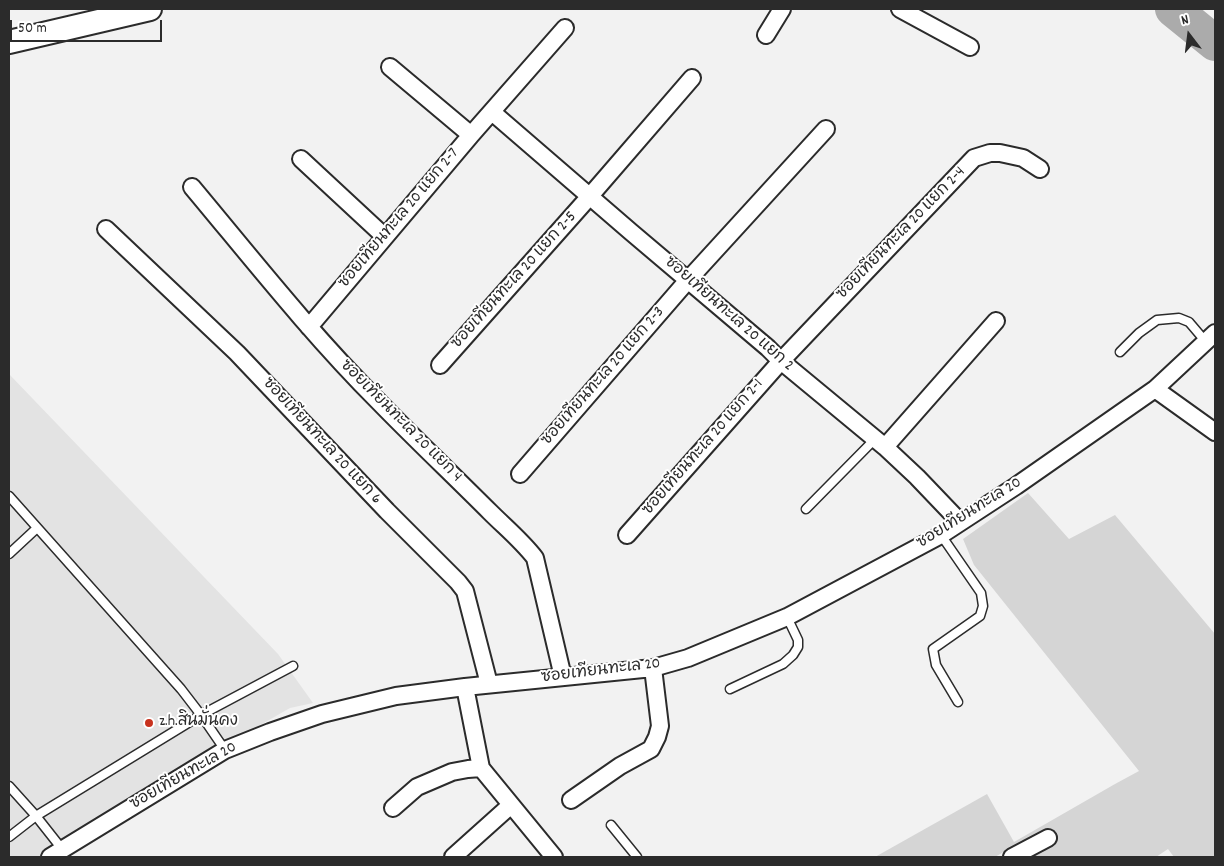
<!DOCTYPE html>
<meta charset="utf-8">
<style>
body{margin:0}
#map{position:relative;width:1224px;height:866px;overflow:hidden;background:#f2f2f2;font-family:Dekko,sans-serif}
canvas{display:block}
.frame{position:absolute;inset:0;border:10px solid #2b2b2b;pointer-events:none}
.north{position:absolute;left:1164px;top:10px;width:50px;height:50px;-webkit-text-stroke:4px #fff;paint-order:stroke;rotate:345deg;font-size:14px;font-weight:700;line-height:20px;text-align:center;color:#2b2b2b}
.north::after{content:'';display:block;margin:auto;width:18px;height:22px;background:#2b2b2b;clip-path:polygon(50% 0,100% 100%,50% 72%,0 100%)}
.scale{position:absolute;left:10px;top:20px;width:152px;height:22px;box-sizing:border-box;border:2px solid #2b2b2b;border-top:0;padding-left:6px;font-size:15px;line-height:18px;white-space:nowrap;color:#2b2b2b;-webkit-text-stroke:4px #fff;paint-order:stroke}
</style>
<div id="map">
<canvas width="1224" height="866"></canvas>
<div class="frame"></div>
<div class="north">N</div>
<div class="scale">50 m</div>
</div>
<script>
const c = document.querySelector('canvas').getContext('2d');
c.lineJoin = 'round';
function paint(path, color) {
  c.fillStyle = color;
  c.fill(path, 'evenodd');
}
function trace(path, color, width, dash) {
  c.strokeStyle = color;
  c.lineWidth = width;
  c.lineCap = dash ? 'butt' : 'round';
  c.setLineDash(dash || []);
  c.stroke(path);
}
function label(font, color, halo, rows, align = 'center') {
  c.font = font + ' Dekko,"Playpen Sans Thai",sans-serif';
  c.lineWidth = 4;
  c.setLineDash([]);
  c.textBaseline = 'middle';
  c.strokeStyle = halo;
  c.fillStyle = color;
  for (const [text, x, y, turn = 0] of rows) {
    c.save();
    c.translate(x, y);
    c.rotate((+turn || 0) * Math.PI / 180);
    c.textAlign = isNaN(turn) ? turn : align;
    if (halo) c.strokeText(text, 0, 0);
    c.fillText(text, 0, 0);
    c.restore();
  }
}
paint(new Path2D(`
 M9,374l269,280 35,49 -23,5 -164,94 -82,55h-35z`), '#e3e3e3');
paint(new Path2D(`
 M1028,493l41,46 46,-24 100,119v223h-41l-6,-8 -12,8h-134l-8,-11 -19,11h-120l112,-63 27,48 101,-58 24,-13 -165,-206 -11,-26z`), '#d5d5d5');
trace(new Path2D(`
 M1173,9l42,34`), '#ababab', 36);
const service = new Path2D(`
 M1120,352l19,-19 18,-13 22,-2 10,4 17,20
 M9,496l172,193 20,26 24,35
 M806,509l69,-70
 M941,535l40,58 2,13 -3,10 -47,33 3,16 22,37
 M9,554l28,-26
 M730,689l53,-25 10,-9 5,-8v-7l-11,-23
 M9,786l27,30 26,33
 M611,825l26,32
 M9,837l27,-21 165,-101 92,-49`);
const minor = new Path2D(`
 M900,9l70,38
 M766,35l16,-26
 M390,67l81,68
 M492,112l139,120 137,116 13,13 104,86 32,30 43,45
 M301,159l84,78
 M192,187c61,73 120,148 187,215 36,37 74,73 111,110 15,15 32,29 45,46l28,119
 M106,229l131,124 150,158 71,71 7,9 24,93
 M309,327l162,-192 94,-107
 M440,365l150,-169 102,-118
 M1155,389l60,43
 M885,447l111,-126
 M520,474l168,-194 138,-151
 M627,535l154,-174 193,-203 16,-5h10l23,5 17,11
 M465,687l16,81 73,89
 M571,800l49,-34 31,-17 6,-12 3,-11 -7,-58
 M393,808l24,-21 35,-15 16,-3 13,-1
 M50,857l175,-107 45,-18 52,-18 74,-18 69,-9 188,-19 35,-10 99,-41 154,-82 75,-49 139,-97 60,-56
 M453,857l58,-52
 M1012,857l36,-19`);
const secondary = new Path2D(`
 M9,42l141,-33`);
trace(service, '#2b2b2b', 11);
trace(minor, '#2b2b2b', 20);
trace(secondary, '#2b2b2b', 26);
trace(service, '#fff', 8);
trace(minor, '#fff', 16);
trace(secondary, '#fff', 22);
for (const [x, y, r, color] of [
 [149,723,5,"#c8321e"]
]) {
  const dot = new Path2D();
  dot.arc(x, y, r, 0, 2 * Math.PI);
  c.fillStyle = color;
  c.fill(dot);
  trace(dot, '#fff', 2);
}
label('16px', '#2b2b2b', '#fff', [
 ["ซอยเทียนทะเล 20 แยก 2-7",400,219,-50],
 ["ซอยเทียนทะเล 20 แยก 2-4",902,234,-46],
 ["ซอยเทียนทะเล 20 แยก 2-5",515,281,-48],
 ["ซอยเทียนทะเล 20 แยก 2",728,315,41],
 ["ซอยเทียนทะเล 20 แยก 2-3",604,377,-49],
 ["ซอยเทียนทะเล 20 แยก 4",400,422,45],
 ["ซอยเทียนทะเล 20 แยก 6",321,442,47],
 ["ซอยเทียนทะเล 20 แยก 2-1",704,448,-49],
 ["ซอยเทียนทะเล 20",970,514,-32],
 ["ซอยเทียนทะเล 20",601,672,-7],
 ["ซอยเทียนทะเล 20",184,777,-30]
]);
label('16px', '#2b2b2b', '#fff', [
 ["z.h.สินมั่นคง",159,723]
], 'left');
</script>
